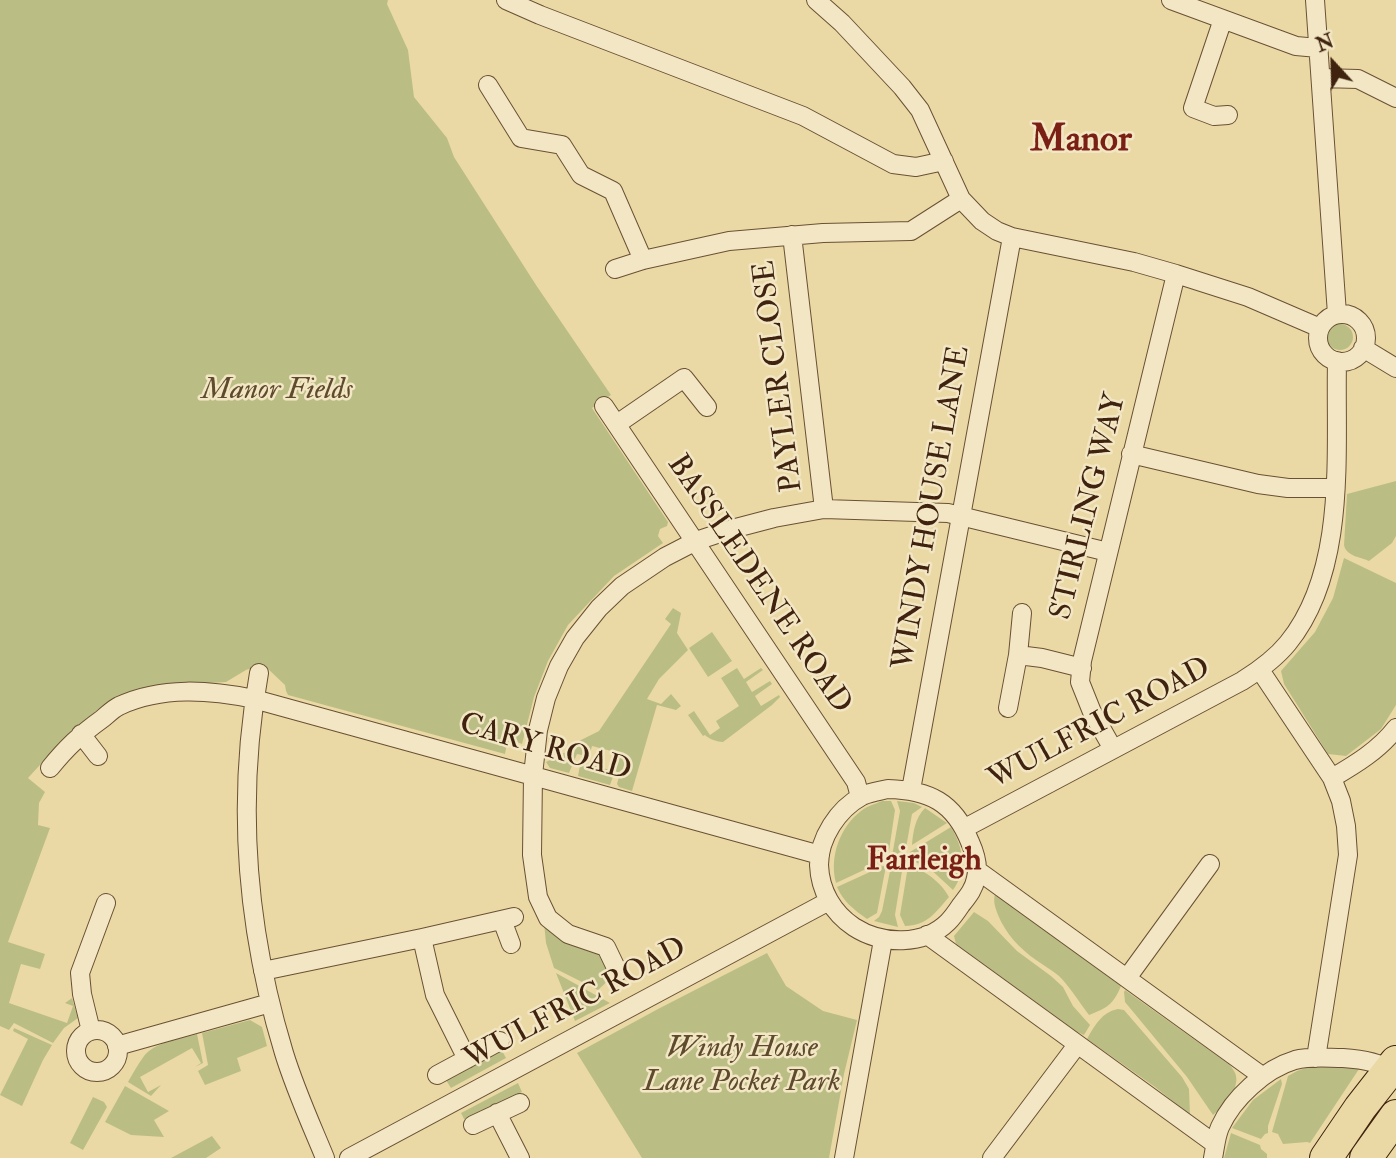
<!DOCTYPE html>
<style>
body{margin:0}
#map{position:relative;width:1396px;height:1158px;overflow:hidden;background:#ebd9a5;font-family:"IM FELL Double Pica",serif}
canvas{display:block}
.north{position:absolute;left:1298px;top:28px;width:70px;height:70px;-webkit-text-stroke:5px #f2e6c4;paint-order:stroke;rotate:338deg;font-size:19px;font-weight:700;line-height:28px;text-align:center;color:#3f230f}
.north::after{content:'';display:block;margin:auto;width:24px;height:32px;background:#3f230f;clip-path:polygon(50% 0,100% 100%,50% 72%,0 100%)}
</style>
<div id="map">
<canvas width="1396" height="1158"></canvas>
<div class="north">N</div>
</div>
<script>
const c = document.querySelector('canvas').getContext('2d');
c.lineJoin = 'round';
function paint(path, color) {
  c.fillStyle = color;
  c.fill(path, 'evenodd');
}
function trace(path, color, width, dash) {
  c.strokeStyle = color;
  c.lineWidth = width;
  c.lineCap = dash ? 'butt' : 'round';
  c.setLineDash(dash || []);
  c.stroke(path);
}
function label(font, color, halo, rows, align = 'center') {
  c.font = font + ' "IM FELL Double Pica",serif';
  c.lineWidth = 5;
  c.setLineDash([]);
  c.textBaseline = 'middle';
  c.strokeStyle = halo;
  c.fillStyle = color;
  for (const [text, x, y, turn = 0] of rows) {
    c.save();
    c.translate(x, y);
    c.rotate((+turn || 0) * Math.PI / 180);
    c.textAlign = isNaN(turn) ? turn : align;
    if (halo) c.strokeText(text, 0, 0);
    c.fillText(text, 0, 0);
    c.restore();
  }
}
paint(new Path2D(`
 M0,0h388l-1,4 21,46 6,47 33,41 7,19 82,128 75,110 -19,13 76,114 -1,4 -7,3 -2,7 5,7 -49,33 -46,49 -20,36 -14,36 -12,47 -10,-4 -5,4 -2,10 -217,-59 -2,-4 -1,-6 -18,-17h-15l-6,2 -20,12 -65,4 -27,7 -36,16 -38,34 -32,35 17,14 -6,11 -1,22 12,3 -42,114 37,12 -5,15 -19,-5 -12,39 58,20 6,-17 -8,-3 7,-5 6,20 -14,10 -11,15 -39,-20 -5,7 -9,-4z
 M1327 337a13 13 0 1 1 26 0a13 13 0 1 1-26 0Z
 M1396,481v55l-4,7 -23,18c-9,-4 -23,-5 -25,-16l3,-51z
 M1344,558l52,25v122l-15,24 -35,27 -18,-2 -44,-70 -3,-13 34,-39 18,-34z
 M673,608l8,5 -4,20 11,17 -29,29 -12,20 14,5 10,-10 10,12 -5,4 -19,-5 -25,86 -13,-4 -2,-3 3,-11 -5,-2 -5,14 -32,-9 4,-21 -5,-1 -8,19 -19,-5 -4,-6 24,-12 -1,-4 30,-15 72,-107 -6,-5zM592,746l27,7 -5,18 -27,-7z
 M712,632l20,29 -24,16 -19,-29z
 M737,668l7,11 17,-11 2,2 -17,12 6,10 18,-11 2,3 -17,12 6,10 18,-11 1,2 -8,8 -49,37c-6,0 -14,-3 -18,-7l-2,1 -15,-21 6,-4 16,24 10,-7 -4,-7 23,-15 -18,-28z
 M882,801h9l4,9 -6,41 -8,2 -2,4v6l-43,20c-7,-26 4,-56 25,-72 6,-5 14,-7 21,-10z
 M897,801l17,2 8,4 -10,7 -6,34 -13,9 -1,-1 8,-45z
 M925,808l22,15 -35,22c1,-13 3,-27 13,-37z
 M951,827c12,20 17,43 2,63l-25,-23 -19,-7 1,-8z
 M898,862l5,3 -8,50 3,12 -24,-6 5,-4 3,-6 9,-45z
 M883,866h3l-9,47 -10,6c-13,-9 -24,-18 -30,-32z
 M908,866c16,3 33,16 41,31 -13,15 -22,29 -44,29l-5,-11z
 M995,894l126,92c-8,19 -14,22 -32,29 -10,-13 -19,-28 -30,-39 -7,-6 -16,-11 -23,-16 -17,-12 -30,-26 -38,-45 -3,-8 -5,-14 -3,-21z
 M974,912l14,9 29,30 34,25 12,11 10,19 17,19 -6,10 -7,-3 -121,-88 -2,-8z
 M544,923l54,31 14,23 -14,13 -44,-22 -8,-25z
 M767,953l19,33 37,25 34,9 -13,54 -15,84h-187l-65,-105 81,-44z
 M556,973l54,30 -35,18z
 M1125,990l105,75c2,3 6,8 6,11 3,14 -13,31 -23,39l-26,-38 -62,-75 -1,-10z
 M1118,1009l6,1 58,67 7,12 1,26 -35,-28 -68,-48c8,-14 15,-27 31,-30z
 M250,1020l12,7 5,19 -30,12 4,13 -36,14 -7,-14 10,-6 -6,-32z
 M14,1028l38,17 -9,15 -21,46 -22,-11 28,-56 -15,-8z
 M197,1034l6,29 -8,4 6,-4 -9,-15 -52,29 8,15 13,-7 -10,11 -23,-14c5,-9 10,-18 16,-26 11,-14 36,-17 53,-22z
 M500,1047l6,11 -55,30 -7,-11z
 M1314,1065l47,1 -51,77 -3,-1 -24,2 -5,-10 -6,-2 16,-56 9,-5z
 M1281,1079l1,5 -14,42v7l-3,1 -4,5 -29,-11 21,-28z
 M518,1083l4,9 -57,29 -4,-8z
 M125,1086l44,25 -15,9 10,17 -33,-2 -26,-13z
 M93,1097l11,5 3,5 -24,43 -13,-7z
 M1231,1133l29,12 1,4 6,5v4h-43z
 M212,1136l9,12 -15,10h-35z`), '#bbbe84');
const street = new Path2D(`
 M506,0l34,15 263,101 90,48 23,3 28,-6
 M816,0l26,23 60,64 18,23 41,89 21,22 15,10 15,6 122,25 42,12 72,23 72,31
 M1171,0l125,46 22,2
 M1315,0l22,314
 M1223,19l-30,89 21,8 14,-1
 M1321,78l37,1 38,19
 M488,85l33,53 41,7 19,30 32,16 30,69
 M792,235l32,274
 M615,269l28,-9 86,-19 94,-8 88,-2 50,-32
 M1318 338a24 24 0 1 1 48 0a24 24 0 1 1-48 0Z
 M1363,348l33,20
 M604,406l252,376 4,15
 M617,424l67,-46 23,29
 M1131,454l127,30 30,4h47
 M1022,613l-4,42 24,3 40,10
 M1260,670l72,108 9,23 5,25 2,29 -32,203
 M259,673c-23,128 -13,255 25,380 11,36 27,71 41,105
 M1008,708l10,-53
 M81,734l17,22
 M1113,749l-21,-37 -12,-30 2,-21 94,-387
 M50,768c17,-21 30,-33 52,-49 5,-4 11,-10 17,-13 43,-20 91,-16 135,-7l566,156
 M1332,778c24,-14 47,-28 64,-50
 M888,789c41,1 66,13 82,53 5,11 9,24 6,36 -2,11 -8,18 -15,27 -4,6 -8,12 -13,17 -24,24 -66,23 -94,5 -21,-14 -34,-36 -35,-62 0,-27 19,-56 43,-69 8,-4 17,-5 26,-7z
 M911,790l101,-553
 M965,828l277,-147c16,-10 33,-22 46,-38 60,-74 47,-192 49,-282
 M977,870l285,206
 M502,920l9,24
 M927,935l288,209
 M422,938l13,57 32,64
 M263,971l159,-33 92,-21
 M618,972l-12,-25 -38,-13 -20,-16 -10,-21 -6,-42 1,-80 5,-45 8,-32 13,-32 16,-28 24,-30 23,-22 43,-29 31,-16 36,-12 42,-11 50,-9 124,4 160,39
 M1127,978l83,-114
 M76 1051a21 21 0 1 1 42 0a21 21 0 1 1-42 0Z
 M91,1031l-9,-37 -2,-21 26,-70
 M117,1046l153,-43
 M437,1075l63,-34
 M497,1113l23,45
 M473,1125l47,-22
 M349,1158l480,-257
 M844,1158l39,-218
 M992,1158l85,-113
 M1213,1158c2,-10 3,-22 7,-31 13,-29 45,-58 75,-67 15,-4 32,-2 48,-2 16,1 39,4 51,15`);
const highway = new Path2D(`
 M1326,1158l34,-50 36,-46
 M1366,1158l30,-42`);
trace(street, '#6a5034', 20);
trace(highway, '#3f230f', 34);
trace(street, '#f2e6c4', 18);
trace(highway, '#ebd9a5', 32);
label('30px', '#3f230f', '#f2e6c4', [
 ["PAYLER CLOSE",780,376,-97],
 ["STIRLING WAY",1090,507,-76],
 ["WINDY HOUSE LANE",933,508,-80],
 ["BASSLEDENE ROAD",758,585,56],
 ["WULFRIC ROAD",1100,725,-28],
 ["CARY ROAD",545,749,16],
 ["WULFRIC ROAD",576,1005,-28]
]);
label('italic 30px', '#5e4a2c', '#f2e6c4', [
 ["Manor Fields",277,392],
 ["Windy House",742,1050],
 ["Lane Pocket Park",742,1084]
]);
label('bold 32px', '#7a1f14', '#f2e6c4', [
 ["Fairleigh",924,862]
]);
label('bold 37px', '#7a1f14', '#f2e6c4', [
 ["Manor",1081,142]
]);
</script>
